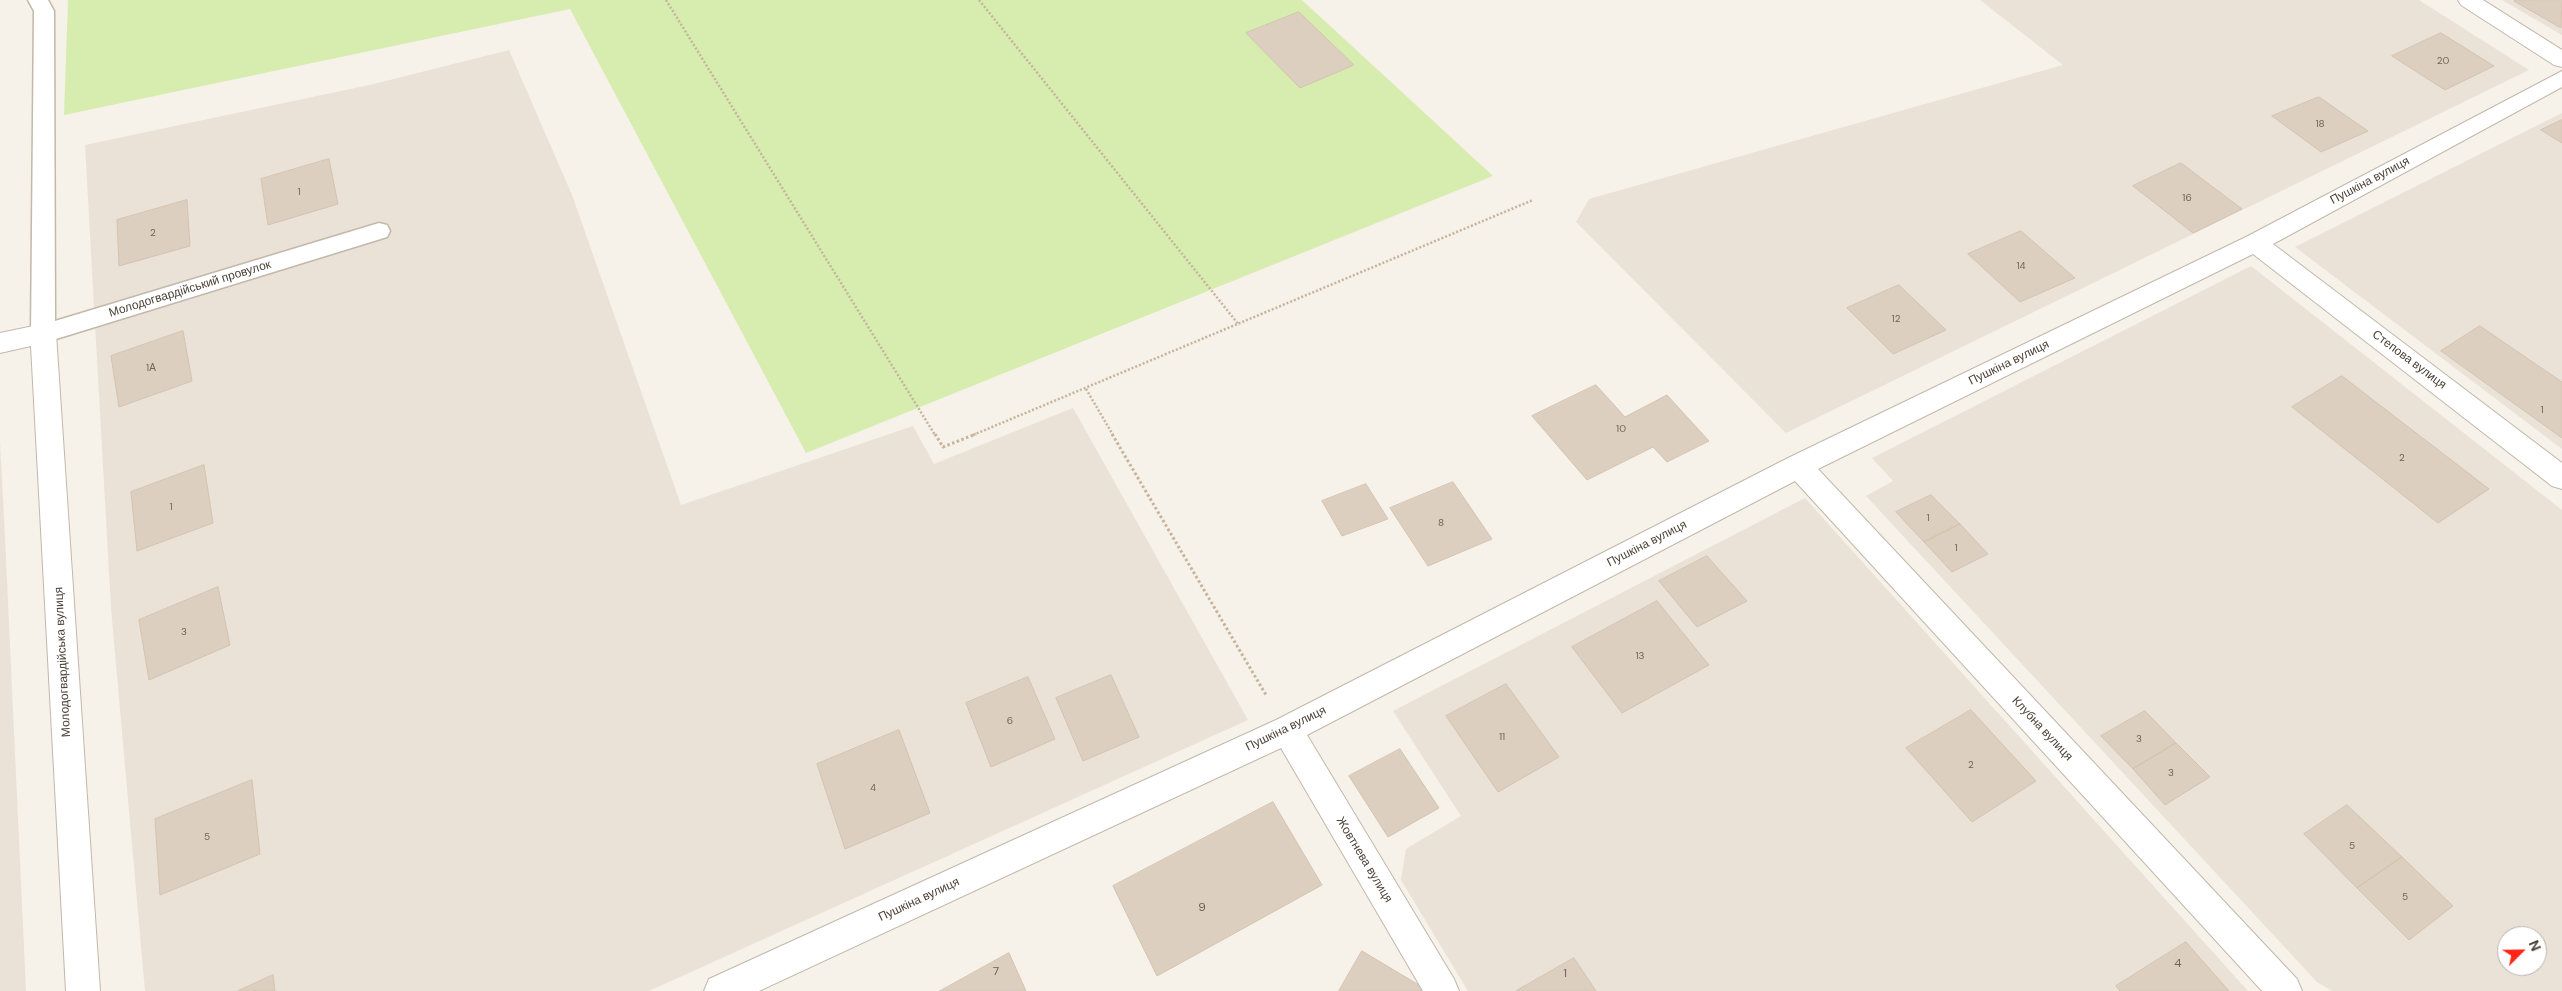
<!DOCTYPE html>
<meta charset="utf-8">
<style>
body{margin:0}
#map{position:relative;width:2562px;height:991px;overflow:hidden;background:#f6f1e9;font-family:"DM Sans",sans-serif}
canvas{display:block}
.north{position:absolute;left:2497px;top:926px;width:50px;height:50px;box-sizing:border-box;background:#fff;border:1px solid #b7b3af;border-radius:50%;rotate:67deg;font-size:14px;font-weight:700;line-height:20px;text-align:center;color:#4b4137}
.north::after{content:'';display:block;margin:auto;width:18px;height:22px;background:#ff2517;clip-path:polygon(50% 0,100% 100%,50% 72%,0 100%)}
</style>
<div id="map">
<canvas width="2562" height="991"></canvas>
<div class="north">N</div>
</div>
<script>
const c = document.querySelector('canvas').getContext('2d');
c.lineJoin = 'round';
function paint(path, color) {
  c.fillStyle = color;
  c.fill(path, 'evenodd');
}
function trace(path, color, width, dash) {
  c.strokeStyle = color;
  c.lineWidth = width;
  c.lineCap = dash ? 'butt' : 'round';
  c.setLineDash(dash || []);
  c.stroke(path);
}
function label(font, color, halo, rows, align = 'center') {
  c.font = font + ' "DM Sans",sans-serif';
  c.lineWidth = 4;
  c.setLineDash([]);
  c.textBaseline = 'middle';
  c.strokeStyle = halo;
  c.fillStyle = color;
  for (const [text, x, y, turn = 0] of rows) {
    c.save();
    c.translate(x, y);
    c.rotate((+turn || 0) * Math.PI / 180);
    c.textAlign = isNaN(turn) ? turn : align;
    if (halo) c.strokeText(text, 0, 0);
    c.fillText(text, 0, 0);
    c.restore();
  }
}
paint(new Path2D(`
 M1980,0h439l110,70 -743,363 -210,-211 13,-23 474,-134z
 M2502,0h60v35z
 M509,50l63,145 109,310 232,-79 21,38 139,-56 175,312 -599,271h-504l-34,-383 -26,-463 289,-61z
 M2562,113v336l-267,-202z
 M2251,266l311,244v481h-230l-15,-9 -451,-486 27,-15 -21,-23zM2507,936h30v30h-30z
 M0,442l5,96 21,453h-26z
 M1805,498l307,342 136,151h-780l-67,-111 5,-31 55,-33 -68,-105z`), '#eae2d7');
paint(new Path2D(`
 M68,0h1234l191,176 -687,277 -236,-444 -506,106z`), '#d7edaf');
const building = new Path2D(`
 M2562,0l-1,28 -47,-27 2,-1z
 M1299,12l55,53 -54,23 -54,-55z
 M2441,33l53,33 -49,24 -53,-34z
 M2319,97l49,34 -47,21 -49,-36z
 M2562,120v23l-21,-13z
 M329,159l9,45 -70,21 -7,-46z
 M2181,163l61,46 -49,24 -60,-47z
 M187,200l3,46 -71,20 -2,-46z
 M2021,231l54,47 -55,24 -52,-48z
 M1899,285l47,45 -53,24 -46,-46z
 M2480,326l82,56v56l-121,-87z
 M183,331l9,50 -73,26 -8,-51z
 M2342,376l147,113 -51,34 -146,-116z
 M1596,385l29,32 42,-22 42,46 -42,21 -14,-15 -66,33 -55,-64z
 M204,465l9,58 -76,28 -6,-59z
 M1453,482l39,57 -64,27 -38,-58z
 M1366,484l22,35 -46,17 -20,-35z
 M1931,495l29,29 -36,18 -28,-30z
 M1960,524l28,30 -36,18 -28,-30z
 M1707,556l40,45 -50,26 -38,-46z
 M218,587l12,58 -81,35 -10,-60z
 M1657,601l52,64 -87,48 -50,-66z
 M1111,675l28,62 -56,24 -27,-63z
 M1028,677l27,62 -64,28 -25,-64z
 M1506,684l53,73 -61,35 -52,-76z
 M1971,710l65,71 -64,41 -66,-74z
 M2145,711l31,32 -43,26 -32,-33z
 M899,730l31,83 -85,36 -28,-85z
 M2176,743l34,34 -45,28 -32,-36z
 M1400,749l39,59 -51,29 -39,-61z
 M252,780l8,74 -100,41 -5,-76z
 M1273,802l49,83 -165,91 -44,-90z
 M2347,805l55,52 -45,31 -53,-54z
 M2402,857l51,49 -44,34 -52,-52z
 M2186,942l43,49h-109l-4,-5z
 M1362,951l67,40h-90z
 M1009,953l17,38h-86z
 M1574,958l22,33h-80z
 M273,975l2,16h-37z`);
paint(building, '#dccfc0');
trace(building, '#d4c3b0', 1);
const service = new Path2D(`
 M28,0h20l6,11 1,310 324,-98 8,2 3,6 -3,6 -344,106 -9,-3 -3,-6 3,-323z`);
const minor = new Path2D(`
 M2458,0h25l79,50v17l-8,-2 -93,-60z
 M2562,71v16l-289,157 289,219v26l-10,-3 -299,-232 -435,215 479,510 5,12h-40l-467,-510 -488,254 147,244 5,12h-36l-142,-243 -522,243h-55l5,-12 567,-259 512,-262 458,-221z
 M43,324l9,3 4,7 44,657h-34l-35,-645 -31,7v-20z`);
trace(service, '#c2b8ab', 3);
trace(minor, '#c2b8ab', 2);
trace(new Path2D(`
 M666,0l269,435
 M979,0l260,325
 M1086,389l27,46
 M973,435l560,-235`), '#c6b39b', 2.5, [2, 2]);
trace(new Path2D(`
 M935,434l8,13 33,-13
 M1112,434l154,261`), '#c6b39b', 3, [2.5, 2.5]);
paint(service, '#fff');
paint(minor, '#fff');
label('10px', '#6f6459', null, [
 ["20",2443,61],
 ["18",2320,124],
 ["1",299,192],
 ["16",2187,198],
 ["2",153,233],
 ["14",2021,266],
 ["12",1896,319],
 ["1А",151,368],
 ["1",2542,410],
 ["10",1621,429],
 ["2",2402,458],
 ["1",171,507],
 ["1",1928,518],
 ["8",1441,523],
 ["1",1956,548],
 ["3",184,632],
 ["13",1640,656],
 ["6",1010,721],
 ["11",1502,737],
 ["3",2139,739],
 ["2",1971,765],
 ["3",2171,773],
 ["4",873,788],
 ["5",207,837],
 ["5",2352,846],
 ["5",2405,897]
]);
label('12px', '#4b4137', '#fff', [
 ["Пушкіна вулиця",2370,181,-28],
 ["Молодогвардійський провулок",190,289,-17],
 ["Степова вулиця",2409,360,37],
 ["Пушкіна вулиця",2009,363,-26],
 ["Пушкіна вулиця",1647,544,-27],
 ["Молодогвардійська вулиця",63,662,-93],
 ["Пушкіна вулиця",1286,729,-26],
 ["Клубна вулиця",2042,729,47],
 ["Жовтнева вулиця",1364,860,59],
 ["Пушкіна вулиця",919,900,-25]
]);
label('12px', '#6f6459', null, [
 ["9",1202,908],
 ["4",2178,964],
 ["7",996,972],
 ["1",1565,974]
]);
</script>
